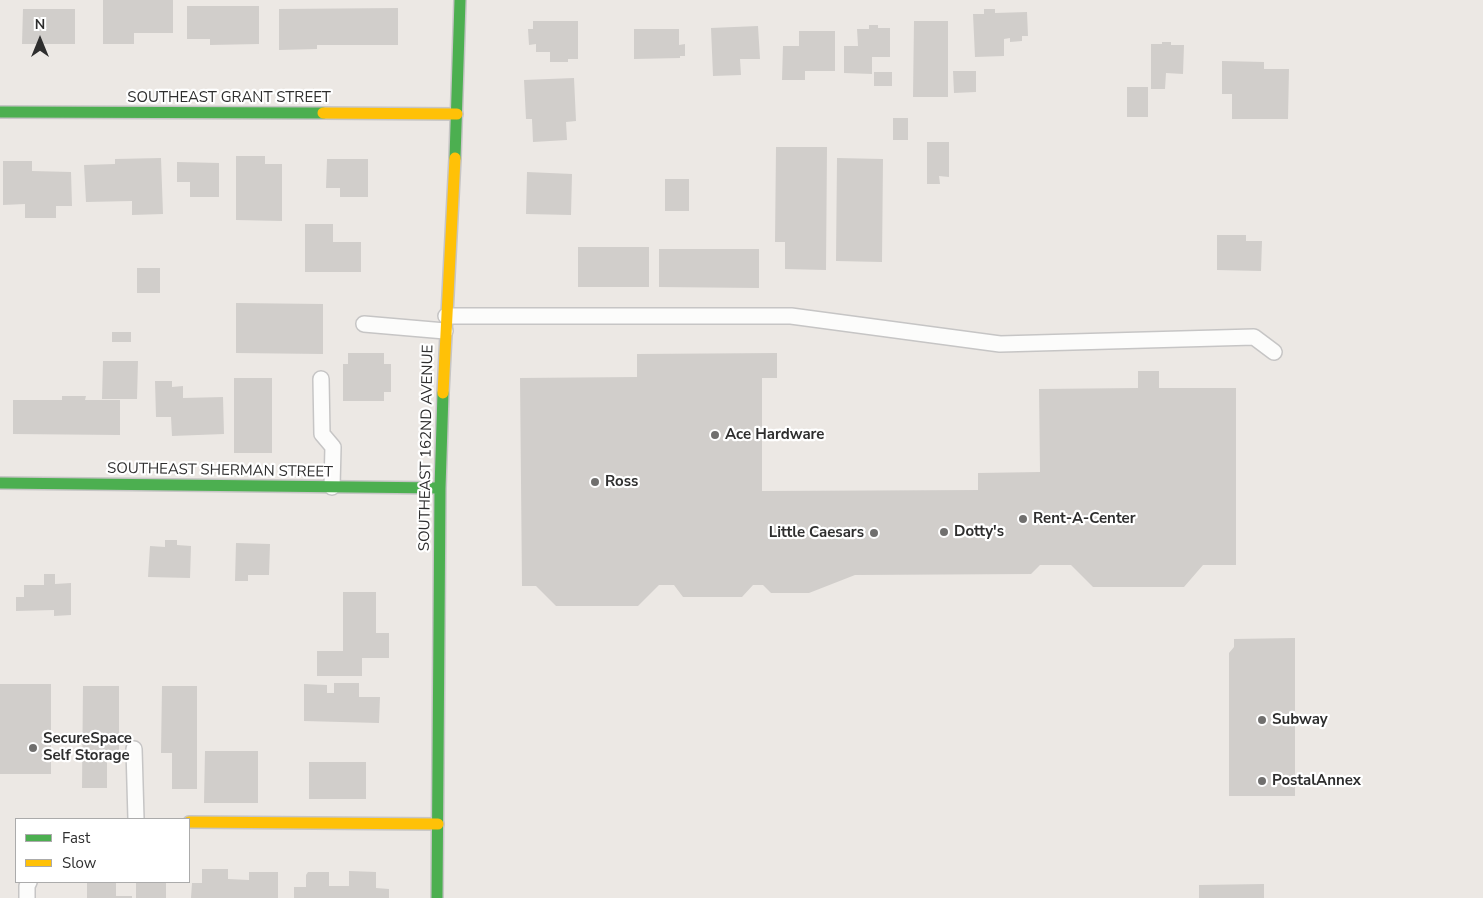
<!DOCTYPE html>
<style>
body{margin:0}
#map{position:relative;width:1483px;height:898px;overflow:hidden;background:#ece8e4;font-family:"Nunito Sans",sans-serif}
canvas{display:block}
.legend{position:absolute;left:15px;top:818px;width:175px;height:65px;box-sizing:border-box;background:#fff;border:1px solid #ababab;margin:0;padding:6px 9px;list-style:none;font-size:15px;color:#2e2e2e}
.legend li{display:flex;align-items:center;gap:10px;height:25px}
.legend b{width:25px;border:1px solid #ababab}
.north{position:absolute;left:15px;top:15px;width:50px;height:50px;-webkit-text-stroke:4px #fff;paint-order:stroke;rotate:0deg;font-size:14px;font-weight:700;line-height:20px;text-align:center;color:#2e2e2e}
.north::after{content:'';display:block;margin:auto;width:18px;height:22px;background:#2e2e2e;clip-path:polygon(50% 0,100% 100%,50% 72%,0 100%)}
</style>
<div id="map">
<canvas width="1483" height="898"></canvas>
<ul class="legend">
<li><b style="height:6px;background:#4caf50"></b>Fast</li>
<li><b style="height:6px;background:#ffc107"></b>Slow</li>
</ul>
<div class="north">N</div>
</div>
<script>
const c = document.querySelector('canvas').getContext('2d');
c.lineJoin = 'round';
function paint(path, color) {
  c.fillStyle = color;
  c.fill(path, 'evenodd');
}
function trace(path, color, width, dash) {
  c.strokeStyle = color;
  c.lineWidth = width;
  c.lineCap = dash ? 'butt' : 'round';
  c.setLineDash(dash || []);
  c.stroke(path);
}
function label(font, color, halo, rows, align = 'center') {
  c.font = font + ' "Nunito Sans",sans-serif';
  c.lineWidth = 4.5;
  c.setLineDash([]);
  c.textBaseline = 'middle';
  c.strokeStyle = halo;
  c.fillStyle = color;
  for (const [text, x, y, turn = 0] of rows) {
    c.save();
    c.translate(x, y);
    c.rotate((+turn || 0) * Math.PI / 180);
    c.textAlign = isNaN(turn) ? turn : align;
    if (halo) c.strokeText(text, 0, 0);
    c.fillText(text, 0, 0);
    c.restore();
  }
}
paint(new Path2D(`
 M103,0h70v33h-39v11h-31z
 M187,6h72v38l-49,1v-6h-23z
 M398,8v37h-81v4l-38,1v-41z
 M23,9h52v35h-53z
 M984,9h11v4l32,-1 1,24h-6v5l-12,1v-4l-6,1v17l-29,1 -2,-43h11z
 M533,21h45v38h-10v3h-18v-10h-14v-8l-7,1 -1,-16h5z
 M914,21h34v76h-35z
 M869,25h9v3h12v29h-18v17l-28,-1v-27h14l-1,-17h12z
 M758,26l2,33h-20l1,16 -28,1 -2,-48z
 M634,29h45v16l6,-1v12h-5v2l-46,1z
 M799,31h36v40h-30v9h-23l1,-34h16z
 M1162,42h9v3h13l-1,29 -17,-1 -1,16h-14v-45h11z
 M1222,61l42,1v7h25l-1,50h-56v-25h-10z
 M953,71h23v21l-22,1z
 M874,72h18v14h-18z
 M574,78l2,43 -10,1 1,18 -34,2 -1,-23h-6l-2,-39z
 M1127,87h21v30h-21z
 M893,118h15v22h-15z
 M927,142h22v35l-10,-1 1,8h-13z
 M776,147h51l-1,123 -41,-1v-27h-10z
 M236,156h29v8h17v57l-46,-1z
 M161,158l2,56 -31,1v-14l-46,1 -2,-37 31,-1v-5z
 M837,158l46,1 -1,103 -46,-1z
 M327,159h41v38h-28v-9h-14z
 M3,161h29v10l39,1 1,34h-16v12h-31v-14l-22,1z
 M177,162l42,1v34h-29v-15h-13z
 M527,172l45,2 -1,41 -45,-1z
 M665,179h24v32h-24z
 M305,224h28v18h28v30h-56z
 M1217,235h29v6h16l-1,30 -44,-1z
 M578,247h71v40h-71z
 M659,249h100v39l-100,-1z
 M137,268h23v25h-23z
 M236,303l87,1v50l-87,-1z
 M112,332h19v10h-19z
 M348,353h36v11h7v28h-7v9h-41v-37h5z
 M777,353v25h-15v113l216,-1v-17l62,-1 -1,-83 99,-1v-17h21v17h77v177h-33l-19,22h-91l-22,-22h-31l-9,9 -176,1 -46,18h-38l-8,-8h-10l-11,12h-59l-9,-12h-15l-21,21h-82l-20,-20h-14l-2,-208 117,-1v-23z
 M103,361h35l-1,38h-35z
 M234,378h38v75h-38z
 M155,381h17v6l11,-1v12l40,-1 1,37 -52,2 -1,-19h-15z
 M62,396h24l-1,4h35v35l-107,-1v-34h49z
 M165,540h12v5l14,1 -1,32 -42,-1 2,-31 15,1z
 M236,543l34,1 -1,31h-21v6h-13z
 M44,574h11v10l16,-1v32l-17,1v-6l-38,1v-14h8v-12h20z
 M343,592h33v41h13v25h-27v18h-45v-25h26z
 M1295,638v158h-66v-143l5,-6v-8z
 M334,683h25v14h21l-1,26 -75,-2v-37l23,1v8h7z
 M0,684h51v90h-51z
 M83,686h36v65h-12v37h-25z
 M162,686h35v103h-25v-36h-11z
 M205,751h53v52h-54z
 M309,762h57v37h-57z
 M202,869h26v10l21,1v-8h29v26h-87l1,-15h10z
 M349,871l27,1v16l13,1v9h-95v-11h12v-12l2,-3h21v14h20z
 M87,882h29v14h16v2h-45z
 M136,882h30v16h-30z
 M1264,884v14h-65v-13z`), '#d1cecb');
const lane = new Path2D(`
 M446,316h345l209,28 254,-7 20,15
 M364,324l81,7
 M321,379l1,55 11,13 -1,40
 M134,749l2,70
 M27,898v-12l2,-4`);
const fast = new Path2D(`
 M0,112l323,1
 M455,158l5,-158
 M0,483l440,5
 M437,898l3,-410 3,-95`);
const slow = new Path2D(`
 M323,113l134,1
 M443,393l12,-235
 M189,822l249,2`);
trace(lane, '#c6c5c5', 18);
trace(fast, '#c6c5c5', 14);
trace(slow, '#c6c5c5', 14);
trace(lane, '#fcfcfb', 15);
trace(fast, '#4caf50', 11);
trace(slow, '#ffc107', 11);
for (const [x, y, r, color] of [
 [715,435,5,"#706f6e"],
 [595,482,5,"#706f6e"],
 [1023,519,5,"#706f6e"],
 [944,532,5,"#706f6e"],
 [874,533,5,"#706f6e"],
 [1262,720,5,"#706f6e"],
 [33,748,5,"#706f6e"],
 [1262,781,5,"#706f6e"]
]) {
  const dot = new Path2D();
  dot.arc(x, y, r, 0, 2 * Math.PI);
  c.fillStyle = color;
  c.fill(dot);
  trace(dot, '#fff', 2);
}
label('15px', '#2e2e2e', '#fff', [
 ["SOUTHEAST GRANT STREET",229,98],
 ["SOUTHEAST 162ND AVENUE",427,448,-89],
 ["SOUTHEAST SHERMAN STREET",220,471,1]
]);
label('bold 15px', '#2e2e2e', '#fff', [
 ["Ace Hardware",725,435],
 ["Ross",605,482],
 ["Rent-A-Center",1033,519],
 ["Dotty's",954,532],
 ["Little Caesars",864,533,"right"],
 ["Subway",1272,720],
 ["SecureSpace",43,739],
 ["Self Storage",43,756],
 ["PostalAnnex",1272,781]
], 'left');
</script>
